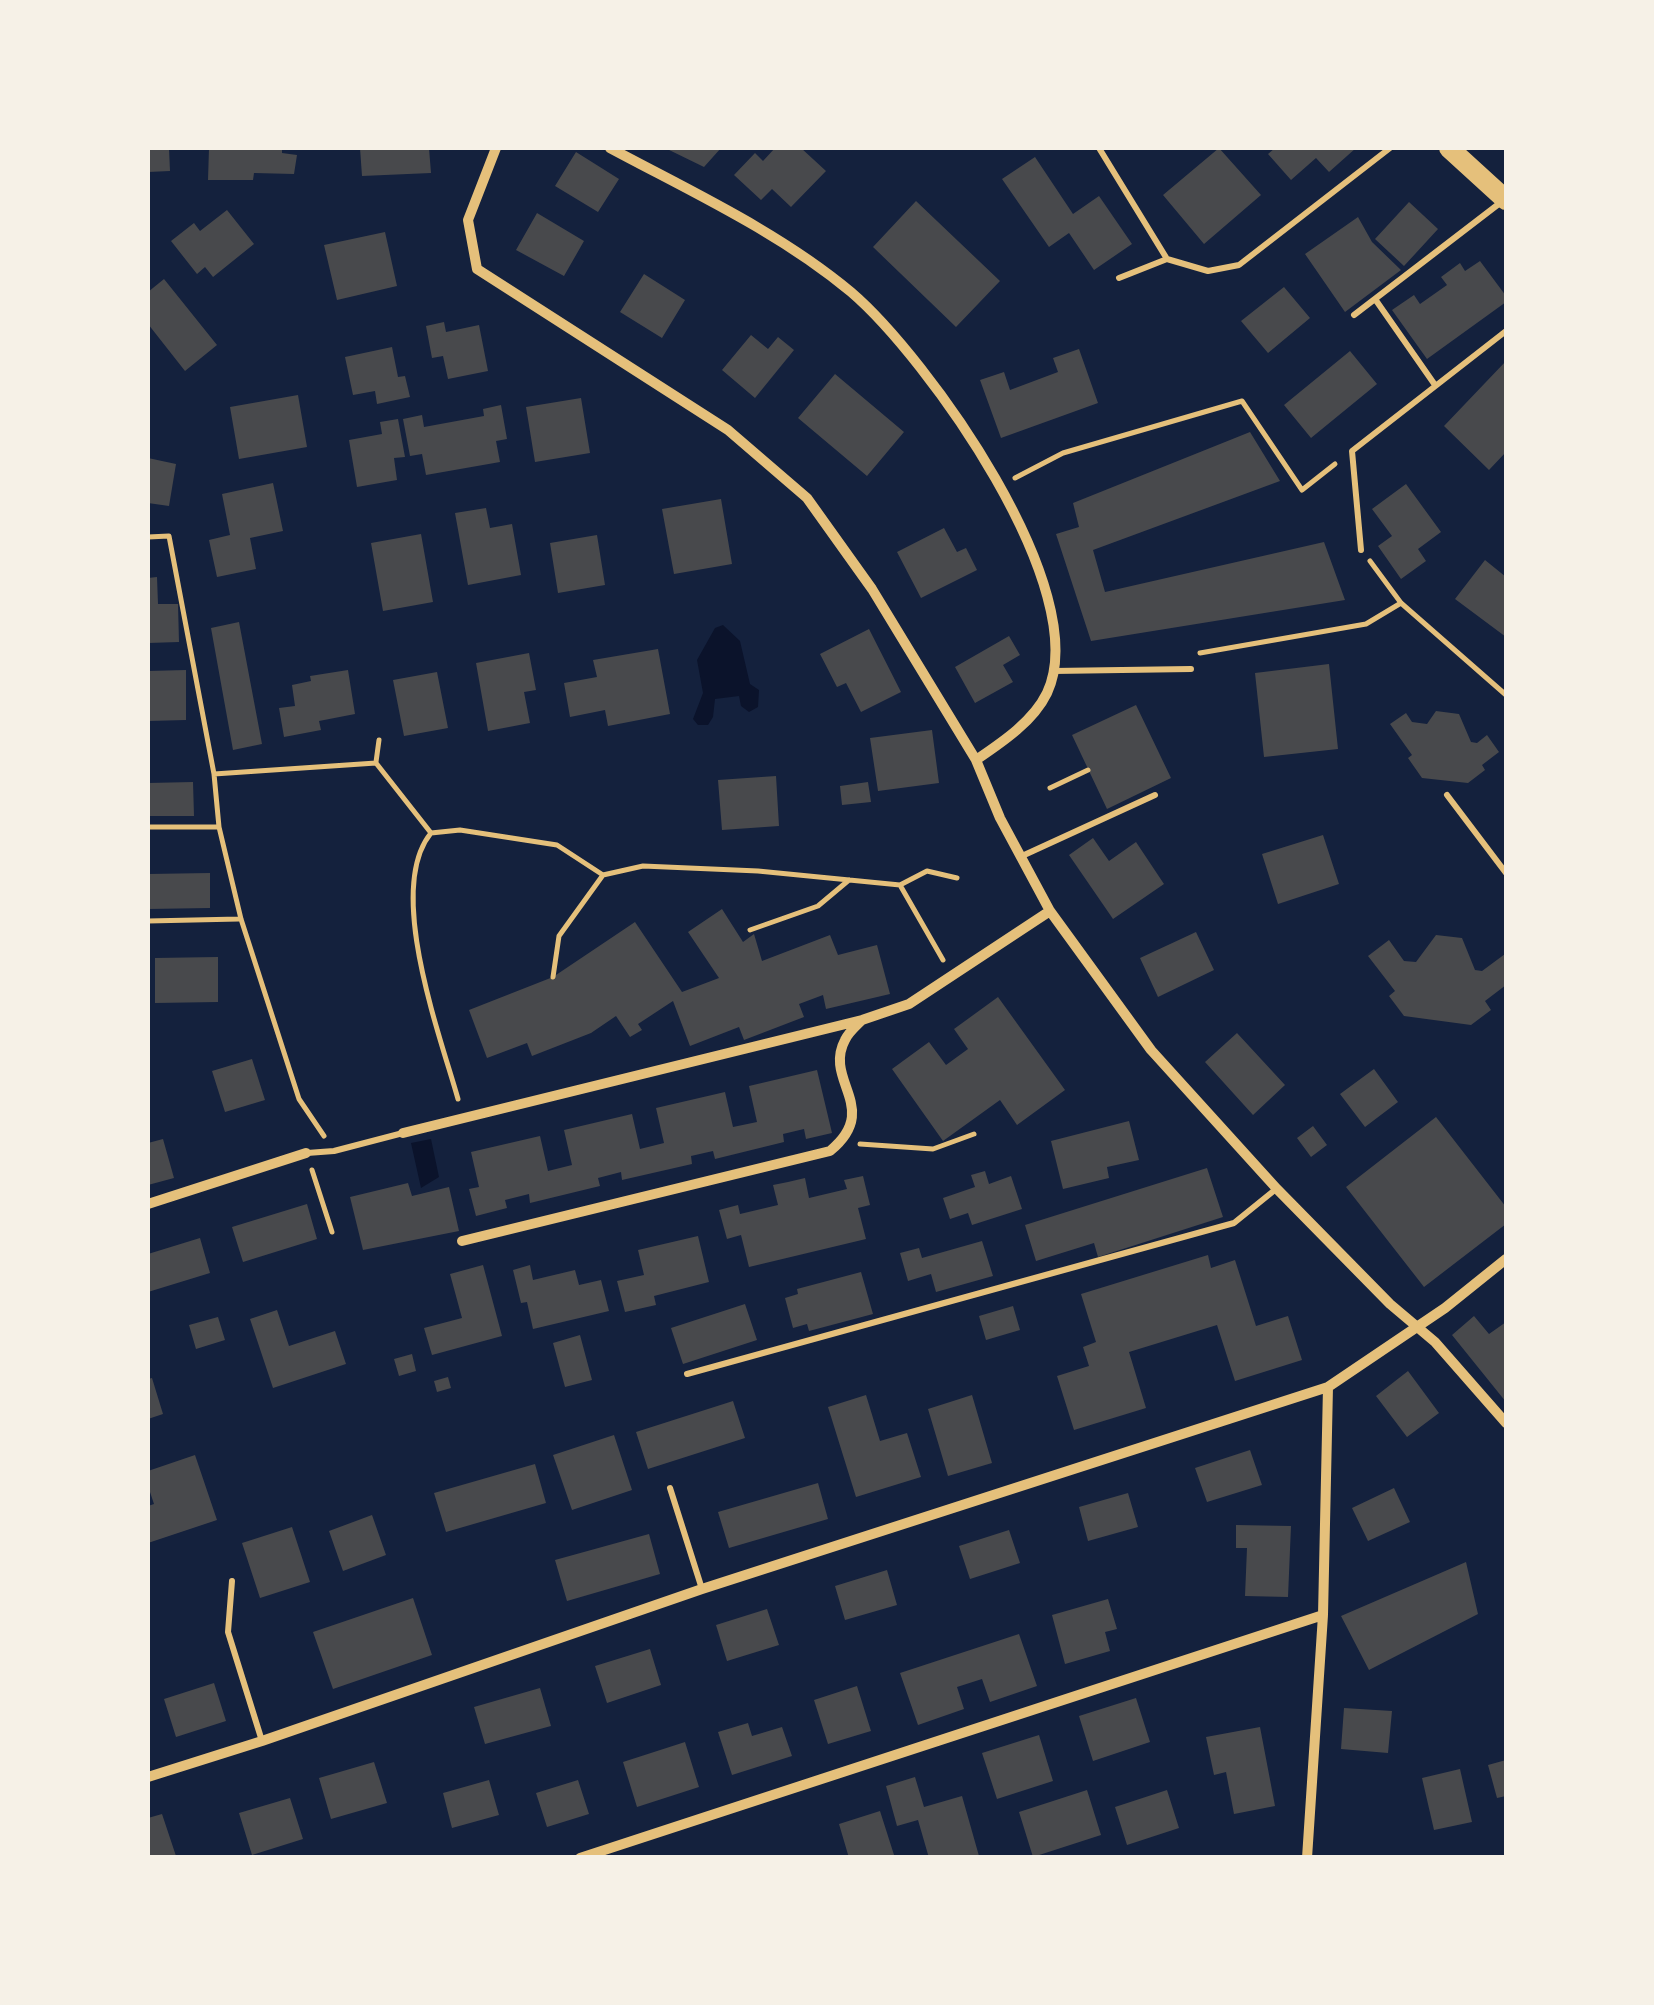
<!DOCTYPE html>
<style>
body{margin:0}
#map{position:relative;width:1654px;height:2005px;overflow:hidden;background:#14213d;font-family:Signika,sans-serif}
canvas{display:block}
.frame{position:absolute;inset:0;border:150px solid #f6f1e7;pointer-events:none}
</style>
<div id="map">
<canvas width="1654" height="2005"></canvas>
<div class="frame"></div>
</div>
<script>
const c = document.querySelector('canvas').getContext('2d');
c.lineJoin = 'round';
function paint(path, color) {
  c.fillStyle = color;
  c.fill(path, 'evenodd');
}
function trace(path, color, width, dash) {
  c.strokeStyle = color;
  c.lineWidth = width;
  c.lineCap = dash ? 'butt' : 'round';
  c.setLineDash(dash || []);
  c.stroke(path);
}
paint(new Path2D(`
 M723,625l17,16 10,43 9,6 -1,17 -9,5 -8,-6 -2,-10 -24,3 -2,18 -5,8h-10l-5,-6 10,-26 -6,-33 18,-32z
 M431,1139l8,38 -18,11 -10,-45z`), '#0b132b');
paint(new Path2D(`
 M148,148h21l1,23 -22,1z
 M209,148h73v5l15,2 -3,19 -40,-1 -1,7h-45z
 M360,148h69l2,25 -69,3z
 M665,148h56l-17,19z
 M775,148h26l25,23 -35,36 -19,-18 -11,11 -27,-25 21,-22 8,8z
 M1219,148l42,47 -57,49 -41,-49z
 M1275,148h81l-27,24 -13,-14 -25,22 -23,-26z
 M576,152l43,27 -21,33 -43,-26z
 M1035,157l38,57 26,-18 33,48 -38,26 -25,-37 -20,14 -47,-68z
 M916,201l84,80 -44,46 -83,-80z
 M1409,202l29,27 -34,37 -29,-27z
 M227,210l27,34 -41,33 -8,-10 -8,7 -26,-33 23,-18 6,8z
 M537,213l47,28 -20,35 -48,-26z
 M1358,217l14,25 29,28 -56,42 -40,-58z
 M385,232l12,54 -60,14 -13,-55z
 M1480,261l26,35v6l-79,57 -35,-49 22,-15 6,9 27,-19 -6,-8 19,-14 5,8z
 M644,274l41,26 -23,38 -42,-26z
 M164,279l53,66 -32,26 -37,-47v-32z
 M1284,287l26,31 -42,35 -27,-32z
 M444,322l2,10 33,-7 9,46 -40,8 -5,-23 -11,2 -6,-32z
 M751,335l17,14 10,-12 16,13 -39,48 -33,-28z
 M392,347l6,30 7,-1 5,21 -33,7 -2,-13 -22,4 -8,-38z
 M1079,349l19,54 -97,35 -21,-58 24,-8 6,18 48,-18 -5,-14z
 M1350,351l27,33 -66,54 -27,-33z
 M1506,361v91l-17,18 -45,-44z
 M835,374l69,58 -37,44 -69,-58z
 M298,395l9,52 -68,12 -9,-52z
 M581,398l9,55 -55,9 -9,-55z
 M501,405l6,34 -11,2 4,21 -74,13 -4,-21 -12,2 -7,-37 19,-4 2,12 60,-11 -1,-7z
 M398,419l7,38 -11,1 3,22 -40,7 -8,-47 33,-6 -2,-12z
 M1250,432l30,49 -187,69 12,42 219,-50 21,58 -254,41 -35,-107 23,-7 -6,-24z
 M148,458l28,6 -7,42 -21,-3z
 M273,483l10,48 -33,7 6,31 -39,8 -8,-37 21,-5 -8,-41z
 M1406,484l35,48 -23,17 8,12 -25,18 -23,-33 14,-10 -20,-27z
 M721,499l11,65 -58,10 -12,-65z
 M486,508l4,20 22,-4 9,51 -53,10 -13,-72z
 M944,528l13,24 9,-4 11,22 -56,28 -24,-46z
 M421,534l12,68 -50,9 -12,-68z
 M597,535l8,50 -47,8 -8,-50z
 M1485,560l21,17v60l-51,-38z
 M157,577l1,27h20l1,38 -31,1v-65z
 M239,622l23,122 -29,6 -22,-122z
 M869,629l32,63 -40,20 -15,-29 -9,4 -17,-33z
 M1009,636l11,19 -17,10 10,17 -38,21 -20,-36z
 M658,649l12,65 -62,12 -3,-16 -35,7 -6,-34 33,-6 -4,-17z
 M529,653l7,37 -12,2 6,31 -42,8 -12,-68z
 M1329,664l9,85 -74,8 -9,-84z
 M186,670v50l-38,1v-50z
 M348,670l7,44 -36,7 2,9 -37,7 -5,-29 16,-2 -3,-21 19,-4 -1,-5z
 M437,672l11,56 -44,8 -11,-56z
 M1136,705l35,73 -64,31 -35,-74z
 M1436,711l23,3 12,28 6,1 10,-8 12,17 -17,13 3,5 -17,13 -46,-5 -14,-20 4,-3 -22,-31 16,-11 6,9 15,2z
 M932,730l7,53 -61,8 -8,-53z
 M776,776l3,50 -57,4 -4,-50z
 M193,782l1,34h-46v-33z
 M868,782l3,20 -29,3 -2,-19z
 M1323,835l16,49 -61,20 -16,-50z
 M1093,838l16,23 27,-19 28,42 -51,35 -44,-64z
 M210,873v35l-62,1v-35z
 M722,909l21,33 11,-8 8,27 68,-26 8,20 39,-10 13,49 -64,15 -3,-14 -24,9 5,13 -60,23 -5,-13 -49,19 -17,-45 -35,23 4,6 -12,7 -14,-21 -25,17 -59,23 -5,-13 -40,15 -18,-48 84,-33 82,-55 47,70 37,-14 -31,-46z
 M1196,932l18,38 -56,27 -18,-39z
 M1436,935l26,3 13,32 7,1 23,-17 1,3v28l-21,16 6,9 -20,15 -67,-9 -15,-20 6,-5 -27,-35 21,-16 15,21 12,1z
 M218,957v45l-63,1v-45z
 M998,997l67,93 -48,35 -17,-25 -57,41 -51,-72 37,-27 17,23 22,-16 -14,-20z
 M1237,1033l48,52 -32,30 -48,-53z
 M252,1059l13,41 -40,12 -13,-41z
 M1374,1069l24,33 -33,25 -25,-33z
 M817,1070l15,63 -26,6 -2,-10 -21,5 1,8 -69,17 -2,-8 -22,5 1,8 -70,16 -1,-8 -23,6 2,8 -70,17 -1,-9 -24,6 2,8 -31,8 -7,-27 10,-2 -8,-35 69,-16 8,35 24,-6 -8,-35 68,-16 8,35 24,-6 -8,-35 69,-16 8,35 24,-5 -8,-36z
 M1436,1117l70,90v17l-82,63 -78,-100z
 M1129,1121l10,39 -32,7 2,11 -46,11 -12,-48z
 M1313,1126l14,19 -16,12 -14,-19z
 M163,1139l11,39 -26,7v-42z
 M1207,1168l16,49 -125,40 -4,-14 -58,18 -11,-36z
 M985,1171l4,13 22,-8 11,33 -50,16 -4,-12 -18,6 -7,-21 32,-11 -4,-12z
 M863,1176l7,29 -12,3 8,31 -117,28 -8,-32 -14,4 -8,-29 19,-5 2,9 38,-9 -5,-20 15,-3 17,-4 4,20 38,-9 -3,-9z
 M408,1183l4,13 37,-9 10,44 -96,19 -13,-53z
 M307,1204l10,35 -74,23 -11,-35z
 M698,1236l11,46 -55,14 2,9 -31,7 -8,-31 27,-6 -6,-25z
 M200,1238l10,35 -62,19v-38z
 M982,1241l11,35 -57,16 -5,-18 -23,7 -8,-28 19,-5 3,10z
 M1208,1255l3,13 24,-8 21,66 32,-10 14,44 -67,21 -18,-56 -88,27 17,56 -72,22 -17,-54 32,-10 -6,-19 13,-5 -15,-48z
 M483,1265l19,71 -70,19 -8,-27 38,-10 -12,-44z
 M530,1265l3,15 42,-10 4,15 22,-5 8,31 -76,18 -6,-27 -6,1 -8,-33z
 M861,1272l12,42 -64,17 -2,-7 -14,4 -8,-30 13,-4 -1,-5z
 M745,1304l12,36 -74,24 -12,-36z
 M1013,1306l7,24 -34,10 -7,-24z
 M277,1310l12,36 46,-15 11,33 -73,24 -23,-69z
 M1474,1316l15,18 17,-12v80l-54,-67z
 M218,1317l7,23 -29,9 -7,-24z
 M580,1335l12,45 -27,7 -12,-44z
 M412,1354l4,17 -17,5 -5,-17z
 M1408,1371l31,42 -32,24 -31,-41z
 M448,1377l3,11 -14,4 -3,-11z
 M152,1378l11,36 -15,5v-40z
 M866,1395l14,46 27,-8 14,44 -65,20 -28,-90z
 M972,1395l20,68 -44,13 -20,-67z
 M733,1401l12,37 -97,31 -12,-37z
 M614,1435l18,55 -60,20 -19,-55z
 M1250,1450l12,35 -55,17 -12,-34z
 M195,1455l22,65 -69,23v-37l6,-2 -6,-18v-15z
 M535,1464l11,39 -100,29 -12,-39z
 M818,1483l10,36 -99,29 -11,-36z
 M1394,1488l16,34 -42,19 -16,-33z
 M1128,1493l10,34 -50,14 -9,-34z
 M372,1515l14,40 -43,16 -14,-40z
 M1236,1525l55,1 -3,71 -43,-1 2,-48h-11z
 M292,1527l18,55 -50,16 -18,-55z
 M1009,1530l11,33 -50,16 -11,-33z
 M649,1534l11,40 -93,27 -12,-41z
 M1466,1562l12,52 -109,56 -28,-54z
 M887,1570l10,35 -52,15 -10,-34z
 M413,1598l19,57 -99,34 -20,-57z
 M1108,1599l9,30 -12,3 5,19 -45,13 -13,-49z
 M767,1609l12,36 -52,16 -11,-36z
 M1019,1634l18,52 -47,16 -8,-23 -25,8 7,22 -46,16 -18,-52z
 M650,1649l11,36 -54,18 -12,-37z
 M214,1683l12,38 -50,16 -12,-38z
 M857,1686l14,45 -43,13 -14,-44z
 M540,1688l11,38 -66,18 -11,-37z
 M1136,1698l14,44 -57,19 -14,-45z
 M1344,1708l48,3 -4,42 -47,-4z
 M748,1723l4,13 30,-9 10,29 -60,19 -14,-43z
 M1260,1727l15,79 -41,8 -8,-42 -12,3 -8,-38z
 M1039,1735l14,46 -56,18 -15,-46z
 M685,1742l14,45 -62,20 -14,-45z
 M1506,1760v36l-9,2 -9,-33z
 M374,1762l13,41 -56,16 -12,-41z
 M1460,1769l12,53 -38,8 -12,-52z
 M915,1777l9,30 38,-11 17,60 -50,2 -11,-38 -21,6 -11,-40z
 M489,1780l10,35 -47,13 -9,-35z
 M578,1780l11,34 -42,13 -11,-34z
 M1087,1790l14,45 -68,22 -14,-45z
 M1167,1790l12,38 -52,17 -12,-38z
 M290,1798l13,41 -51,16 -13,-42z
 M880,1811l15,47h-46l-10,-34z
 M162,1814l14,42 -28,2v-40z`), '#48494c');
trace(new Path2D(`
 M1015,478l48,-25 179,-52 60,89 33,-26
 M148,537l21,-1 45,238 5,53 22,92 58,180 25,37
 M1370,561l31,42 105,92
 M1200,653l166,-29 35,-21
 M376,762l3,-22
 M214,774l162,-11 55,70
 M1050,788l38,-18
 M148,827h71
 M900,885l27,-14 30,7
 M148,921l91,-2
 M750,930l68,-24 31,-26
 M553,977l6,-41 44,-61
 M458,1099c-18,-64 -73,-210 -27,-266l29,-3 97,15 46,30 40,-9 115,5 142,14 43,75
 M860,1144l73,5 41,-15
 M312,1170l20,62`), '#e5c07b', 5);
trace(new Path2D(`
 M1099,148l68,111 41,12 31,-6 151,-117
 M1119,278l48,-19
 M1375,299l60,86
 M1354,315l146,-112
 M1361,550l-9,-99 154,-120
 M1053,671l138,-2
 M1447,795l59,78
 M1022,856l133,-61
 M307,1153l27,-2 69,-18
 M687,1374l547,-151 42,-34
 M670,1488l32,101
 M232,1581l-4,51 34,109`), '#e5c07b', 6);
trace(new Path2D(`
 M496,148l-28,72 9,49 251,161 79,68 65,91 104,171 24,58 50,93 101,139 126,139 113,115 45,38 71,81
 M610,148c82,44 169,84 241,144 76,65 244,299 196,401 -14,29 -46,50 -71,67
 M403,1133l459,-113 47,-16 141,-93
 M148,1204l158,-51
 M462,1241l368,-90c52,-43 -7,-70 15,-111 3,-7 11,-14 16,-19
 M148,1777l114,-36 440,-152 626,-202 117,-79 61,-49
 M580,1858l743,-243
 M1307,1858l16,-243 5,-228`), '#e5c07b', 10);
trace(new Path2D(`
 M1449,148l57,52`), '#e5c07b', 20);
</script>
